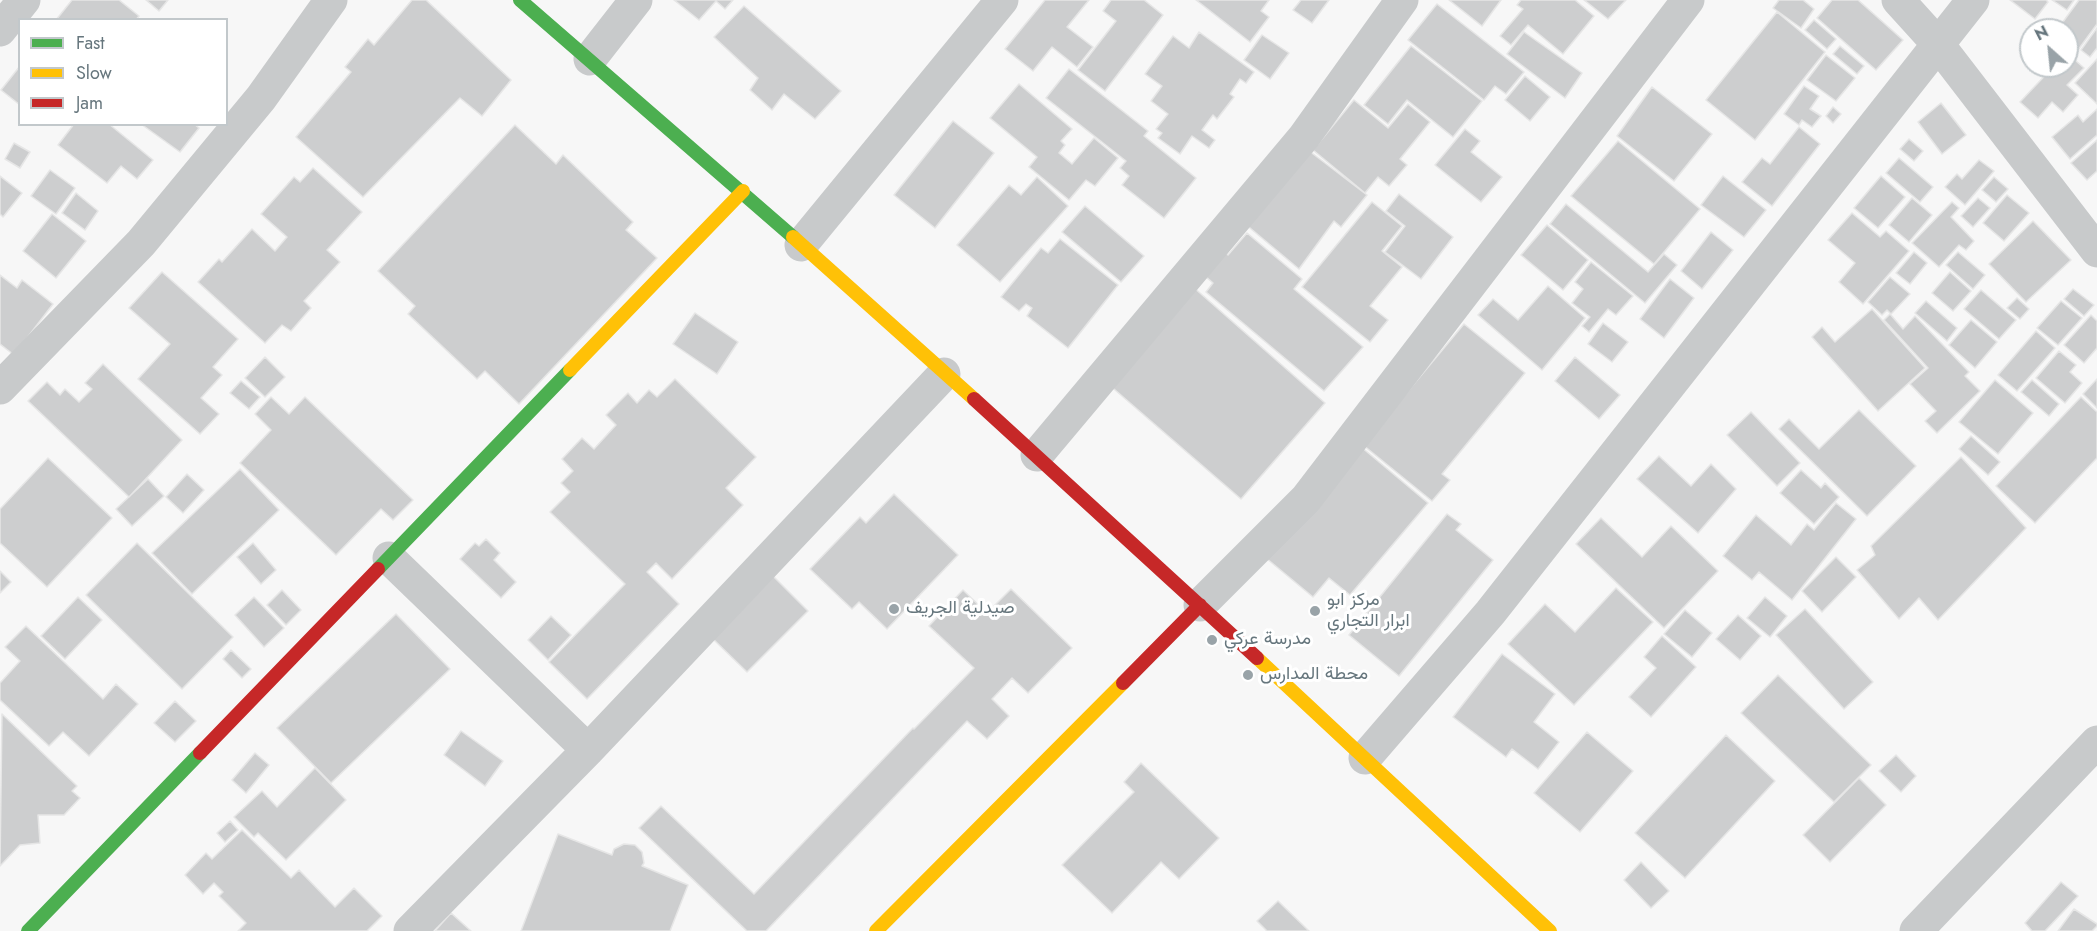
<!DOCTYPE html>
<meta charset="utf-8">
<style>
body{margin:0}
#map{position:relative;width:2097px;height:931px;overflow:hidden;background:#f7f7f7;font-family:Jost,sans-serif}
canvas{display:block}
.legend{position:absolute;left:18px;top:18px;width:210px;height:108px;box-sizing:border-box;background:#fff;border:2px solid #c2c8cb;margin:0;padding:8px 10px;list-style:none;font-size:18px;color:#66767d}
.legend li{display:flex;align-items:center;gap:12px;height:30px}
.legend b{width:30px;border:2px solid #c2c8cb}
.north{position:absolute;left:2019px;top:18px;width:60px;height:60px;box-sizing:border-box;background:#fff;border:2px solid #c2c8cb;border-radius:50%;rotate:333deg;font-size:16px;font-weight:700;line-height:24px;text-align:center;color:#66767d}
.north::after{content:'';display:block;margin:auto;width:21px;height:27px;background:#99a3a8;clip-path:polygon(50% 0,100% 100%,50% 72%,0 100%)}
</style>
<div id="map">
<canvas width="2097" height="931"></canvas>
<ul class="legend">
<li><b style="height:8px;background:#4caf50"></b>Fast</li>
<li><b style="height:8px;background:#ffc107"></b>Slow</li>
<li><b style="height:8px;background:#c62828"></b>Jam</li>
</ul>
<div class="north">N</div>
</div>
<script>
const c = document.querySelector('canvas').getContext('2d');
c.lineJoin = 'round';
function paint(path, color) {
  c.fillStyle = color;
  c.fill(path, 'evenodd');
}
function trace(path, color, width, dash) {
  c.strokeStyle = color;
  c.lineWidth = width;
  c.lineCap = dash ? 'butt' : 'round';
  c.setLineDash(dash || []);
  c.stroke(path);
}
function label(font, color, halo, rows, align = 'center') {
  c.font = font + ' Jost,Vazirmatn,sans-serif';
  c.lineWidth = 6;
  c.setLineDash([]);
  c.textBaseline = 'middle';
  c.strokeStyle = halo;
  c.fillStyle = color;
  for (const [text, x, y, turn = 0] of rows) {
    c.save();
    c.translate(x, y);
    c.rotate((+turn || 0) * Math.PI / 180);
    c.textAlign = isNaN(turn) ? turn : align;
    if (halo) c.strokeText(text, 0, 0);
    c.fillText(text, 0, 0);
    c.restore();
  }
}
const building = new Path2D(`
 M72,0h47l20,16 -3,4h-80z
 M146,0h22l-9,11z
 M412,0h14l85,80 -29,36 -22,-18 -97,99 -67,-60 55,-65 -6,-5 23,-28 6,6z
 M674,0h59l-8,9 -9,-8 -17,19z
 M1045,0h44l-22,27 26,20 -16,20 -25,-20 -19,24 -28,-22z
 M1111,0h33l19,15 -58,76 -27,-21 38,-49 -13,-10z
 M1196,0h73l-8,11 8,6 -19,25z
 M1301,0h28l-17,23 -19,-13z
 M1449,0h52l-19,26z
 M1521,0h54l19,16 -31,38 -35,-29 -17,20 -11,-9 23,-27 -6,-4z
 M1584,0h42l-18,19z
 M1779,0h24l11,9 -13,19 -28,-20z
 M1832,0h26l45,40 -27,30 -59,-52z
 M2010,0h36l2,2 -13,17z
 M2052,0h22l-7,10z
 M2079,0h18v24l-19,26 -11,-8v-12h-10z
 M1437,4l87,68 -18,22 -11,-8 -11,14 -76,-60z
 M744,6l97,85 -26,28 -31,-25 -12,16 -22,-20 8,-12 -44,-41z
 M1777,12l48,40 -70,88 -49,-40z
 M1814,20l22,19 -9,10 -22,-19z
 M2097,28v20l-7,9 -9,-7z
 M1199,32l55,40 -8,11 -6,-4 -10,15 4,3 -17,22 -4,-4 -11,15 13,10 -6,8 -17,-12 -12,18 -22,-16 4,-5 -6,-4 12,-15 -17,-13 11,-15 -17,-12 28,-38 16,12z
 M1524,32l58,41 -17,25 -58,-44z
 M1262,35l27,18 -19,26 -26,-19z
 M1411,46l71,55 -29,36 -46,-37 -19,24 -24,-19z
 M1840,46l24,20 -7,8 -24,-20z
 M2067,53l17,15 -17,17 11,10 -15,17 -11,-10 -14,16 -18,-16 34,-36h13z
 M1826,55l29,23 -19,23 -29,-21z
 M2097,59v45l-22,-21z
 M20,66v39l-19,-15z
 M1069,69l79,62 -4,5 52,42 -32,40 -42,-33 7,-9 -9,-8 6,-7 -80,-63z
 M1525,76l25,21 -20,24 -25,-21z
 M1019,84l53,45 -11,12 4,4 -6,8 13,11 22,-26 24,20 -23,28 -9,-6 -17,20 -40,-33 8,-10 -47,-39z
 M1804,86l15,10 -9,13 11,7 -9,11 -10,-7 -3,5 -15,-11z
 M1652,87l60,47 -38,47 -57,-45z
 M1354,100l34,28 20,-24 22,18 -30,37 7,6 -18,21 -11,-9 -13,16 -52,-43z
 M1941,103l25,32 -24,19 -24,-32z
 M1833,107l8,7 -8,9 -7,-7z
 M2097,109v26l-27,24 -18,-22 26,-22 5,7z
 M953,121l41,32 -59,75 -41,-33z
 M74,124h35l44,36 -16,19 -16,-13 -14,17 -49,-38z
 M141,124h53l5,4 -19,24z
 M515,125l41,39 7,-9 70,67 -7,8 31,28 -138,146 -34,-33 -8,8 -69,-65 7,-8 -37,-35z
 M1799,127l21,17 -48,62 -30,-24 20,-24 8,6z
 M1465,129l15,12 -9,11 31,25 -21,25 -46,-37z
 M1909,139l14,12 -9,10 -14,-12z
 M2097,140v31l-10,9 -16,-17z
 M1618,141l82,68 -46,55 -83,-68z
 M14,143l16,9 -10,16 -15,-9z
 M1304,147l63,48 -26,32 -7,-6 -35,48 -55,-46z
 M1899,158l34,29 -13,15 -34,-29z
 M1979,160l15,11 -29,34 -20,-18 12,-13 5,5z
 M313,168l49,44 -35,38 13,12 -36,39 7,7 -20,23 -9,-6 -17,18 -67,-61 21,-23 3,3 30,-33 23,22 12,-14 -26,-23 33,-37 6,5z
 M50,170l25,18 -19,26 -25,-18z
 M0,176l22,17 -19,24 -3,-3z
 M1723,176l43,34 -22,27 -43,-32z
 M1881,176l24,21 -27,31 -24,-20z
 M1037,177l31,29 -68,76 -43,-37 52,-60 12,10z
 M1994,177l14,12 -12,13 -14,-12z
 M76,193l22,18 -13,19 -23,-17z
 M1399,194l54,43 -32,42 -36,-27 20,-26 -19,-15z
 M2007,195l22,18 -25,28 -21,-18z
 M1912,198l20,17 -23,27 -20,-17z
 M1978,198l12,10 -17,19 -12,-11z
 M1372,202l30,24 -20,25 20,16 -32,39 18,14 -18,22 -68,-55z
 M1952,202l7,6 -8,9 23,24 -8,9 -7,-5 -20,22 -27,-24z
 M1566,204l82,68 16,-18 13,11 -32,38 -95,-79z
 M1085,206l59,50 -23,26 -59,-50z
 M1852,213l28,24 6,-6 23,20 -46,53 -24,-22 16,-19 -27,-23z
 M52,214l34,27 -30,37 -33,-27z
 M2033,221l38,39 -45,42 -37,-38z
 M1547,225l41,35 -25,30 -42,-35z
 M1711,232l22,18 -31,39 -21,-18z
 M1247,233l55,46 -8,10 69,58 -39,44 -118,-99 7,-9 -17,-15 19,-23 13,10z
 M1060,239l58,46 -50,63 -41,-32 5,-8 -6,-4 -7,7 -18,-14 40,-49 7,5z
 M1914,252l13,11 -17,21 -14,-11z
 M1958,252l27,23 -12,14 -27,-24z
 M1591,262l42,34 -17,19 -8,-6 -19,23 -7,-6 8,-9 -18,-14 11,-14 -8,-7z
 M162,272l76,67 -25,28 9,8 -21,23 18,16 -19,20 -62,-55 32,-35 -41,-36z
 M1950,272l21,19 -18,20 -21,-18z
 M0,275l17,13 5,-8 31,24 -39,51 -14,-11z
 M1890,277l20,17 -19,20 -4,-4 -5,5 -14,-13z
 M1670,279l24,19 -30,40 -24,-19z
 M1192,286l133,117 -84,96 -134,-116z
 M1548,286l37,32 -43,52 -64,-55 15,-16 25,21z
 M2073,289l21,16 -10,11 -20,-17z
 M1981,290l35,30 -17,19 -35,-30z
 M2017,298l12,11 -9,10 -13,-11z
 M1926,301l31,27 -10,13 -32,-28z
 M2061,301l21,17 -24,27 -21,-17z
 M1872,309l53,59 -47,43 -66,-74 10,-10 13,15z
 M695,313l43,29 -21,32 -44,-30z
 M1890,314l13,15 12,-13 54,56 -4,4 15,15 -43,42 -12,-12 11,-10 -26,-27 18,-16 -44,-48z
 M2091,315l6,6v27l-13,15 -20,-18z
 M1971,320l26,22 -22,26 -26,-23z
 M1603,323l25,19 -16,20 -24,-18z
 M1464,324l61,49 -83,101 8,6 -18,21 -69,-56z
 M2036,331l19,17 -38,43 -19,-16z
 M2059,351l17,14 -6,7 12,11 -17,20 -29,-25z
 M265,357l20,20 -20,20 -20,-19z
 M1575,357l45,38 -21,24 -44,-38z
 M103,364l79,76 -53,57 -101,-96 19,-19 13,13 5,-6 14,13 13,-13 -7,-6z
 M675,379l81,78 -30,31 17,17 -71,74 -16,-16 -9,9 32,32 -92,95 -38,-37 76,-78 -75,-72 20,-20 -9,-9 12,-12 -11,-12 20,-21 12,11 22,-24 -10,-10 22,-22 9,10 12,-13 8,7z
 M2097,379v29l-14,-14z
 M1995,380l38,33 -35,41 -39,-32z
 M2032,380l27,24 -10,12 -28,-24z
 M241,381l19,16 -11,12 -19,-16z
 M271,397l18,17 16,-17 108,103 -20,20 -12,-11 -45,46 -96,-92 31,-33 -16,-16z
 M2081,397l16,15v46l-62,65 -39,-37z
 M1859,410l57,56 -49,50 -88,-87 10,-10 30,30z
 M1751,412l49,51 -23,23 -50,-51z
 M1971,436l29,26 -12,13 -29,-26z
 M1360,446l68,57 -78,92 -21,-17 -16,19 -47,-39z
 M1659,456l32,30 20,-22 25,25 -38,44 -61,-54z
 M1961,457l65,71 -88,92 -19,-22 -20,21 -42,-49 18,-15 -4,-9z
 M48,458l64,60 -65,69 -47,-44v-34z
 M240,469l39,41 -87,84 -40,-41z
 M1801,470l20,18 4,-5 14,14 -25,27 -34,-31z
 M187,474l17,16 -21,23 -17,-16z
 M148,479l16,17 -32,30 -16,-17z
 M894,494l64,61 -71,74 -28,-27 -7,7 -42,-40 50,-52 6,6z
 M1836,503l20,16 -64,81 -33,-28 -7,8 -29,-24 33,-41 35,30 16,-21 7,6z
 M1447,514l14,10 -5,6 37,30 -94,116 -50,-41z
 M1601,518l41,39 29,-31 47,45 -54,57 -88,-84z
 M486,539l14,14 -6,7 22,22 -15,16 -41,-39 15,-16 4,3z
 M137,543l96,94 -51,52 -96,-94z
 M253,543l23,27 -15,14 -24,-27z
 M1836,557l20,20 -34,35 -20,-21z
 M0,571l11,11 -11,11z
 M773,576l35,35 -61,61 -35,-34z
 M1616,588l37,34 -79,83 -66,-61 37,-40 30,28z
 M1011,589l61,59 -44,45 -16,-15 -20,21 17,17 -22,23 -20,-18 -201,210h-19l-108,-103 22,-22 93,88 159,-166 1,1 60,-61 -45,-42 34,-36 24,23z
 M282,590l19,20 -15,15 -19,-20z
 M78,597l24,23 -37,39 -24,-23z
 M254,597l30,31 -20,19 -29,-32z
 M1765,597l22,19 -17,21 -23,-19z
 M1805,609l68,73 -29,27 -68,-74z
 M1685,610l27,23 -20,24 -28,-23z
 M396,614l54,55 -119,114 -54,-55z
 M1738,615l23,21 -21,24 -24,-21z
 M551,616l20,19 -23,25 -20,-20z
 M26,626l77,73 13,-15 22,20 -49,52 -26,-24 -14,14 -49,-46v-17l20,-22 -15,-14z
 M1662,636l34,31 -45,50 -22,-20 27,-29 -12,-11z
 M231,650l20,19 -9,9 -19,-19z
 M1502,654l53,40 -21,28 25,20 -21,27 -26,-20 -6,8 -53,-40z
 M1778,675l93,90 -37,37 -93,-89z
 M175,701l21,20 -21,21 -21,-19z
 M2,714l75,72 -5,5 8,7 -16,17h-26l2,28 -20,2 -20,21z
 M461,731l42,30 -18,25 -41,-31z
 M1587,732l46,39 -53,61 -46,-39z
 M1726,735l49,46 -90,97 -50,-45z
 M255,753l14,12 -23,28 -14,-13z
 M1896,755l20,21 -15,16 -22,-21z
 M1141,763l78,75 -40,41 -18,-17 -49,51 -50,-48 72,-73 -10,-10z
 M315,768l31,32 -60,60 -28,-27 -4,4 -20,-20 28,-26 15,16z
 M1859,778l27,27 -56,57 -27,-27z
 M230,821l8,9 -13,12 -8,-9z
 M242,830l49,48 8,-8 36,37 19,-19 28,28 -15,15h-129l8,-8 -27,-27 4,-4 -9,-9 -11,11 -18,-19 21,-22 6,6z
 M558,834l54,21 2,-6 10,-5 11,1 7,7 2,11 -2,3 46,19 -18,46h-149z
 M1641,862l28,29 -18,17 -27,-28z
 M2061,882l17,14 -33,35h-13l-7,-8z
 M1278,901l31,30h-42l-10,-10z
 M2074,909l23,15v2l-5,5h-34z
 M451,913l20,18h-36z`);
paint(building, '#cdcecf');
trace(building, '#e6e6e6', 1.5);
trace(new Path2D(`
 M1898,0l39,43 160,208
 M0,30l24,-30
 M590,59l46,-59
 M801,245l201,-245
 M0,388l141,-145 120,-145 70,-98
 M1037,455l267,-318 98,-137
 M389,558l199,192
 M1200,605l106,-106 382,-499
 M1365,758l125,-145 483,-613
 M410,931l178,-181 356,-376
 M1916,931l181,-189`), '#c8cacb', 33);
trace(new Path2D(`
 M520,0l273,237
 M378,569l192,-199
 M28,931l172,-178`), '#4caf50', 14);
trace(new Path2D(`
 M793,237l181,162
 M570,370l173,-179
 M1257,658l293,273
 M876,931l247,-248`), '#ffc107', 14);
trace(new Path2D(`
 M974,399l283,259
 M1123,683l77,-78
 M200,753l178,-184`), '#c62828', 14);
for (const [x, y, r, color] of [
 [894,609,6,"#99a3a8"],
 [1315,611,6,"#99a3a8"],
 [1212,640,6,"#99a3a8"],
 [1248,675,6,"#99a3a8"]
]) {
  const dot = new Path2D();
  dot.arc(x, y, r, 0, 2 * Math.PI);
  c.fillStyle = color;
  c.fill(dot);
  trace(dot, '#fff', 2);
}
label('18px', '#66767d', '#fff', [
 ["مركز ابو",1327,601],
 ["ابرار التجاري",1327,622],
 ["صيدلية الجريف",906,609],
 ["مدرسة عركي",1224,640],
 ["محطة المدارس",1260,675]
], 'left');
</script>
